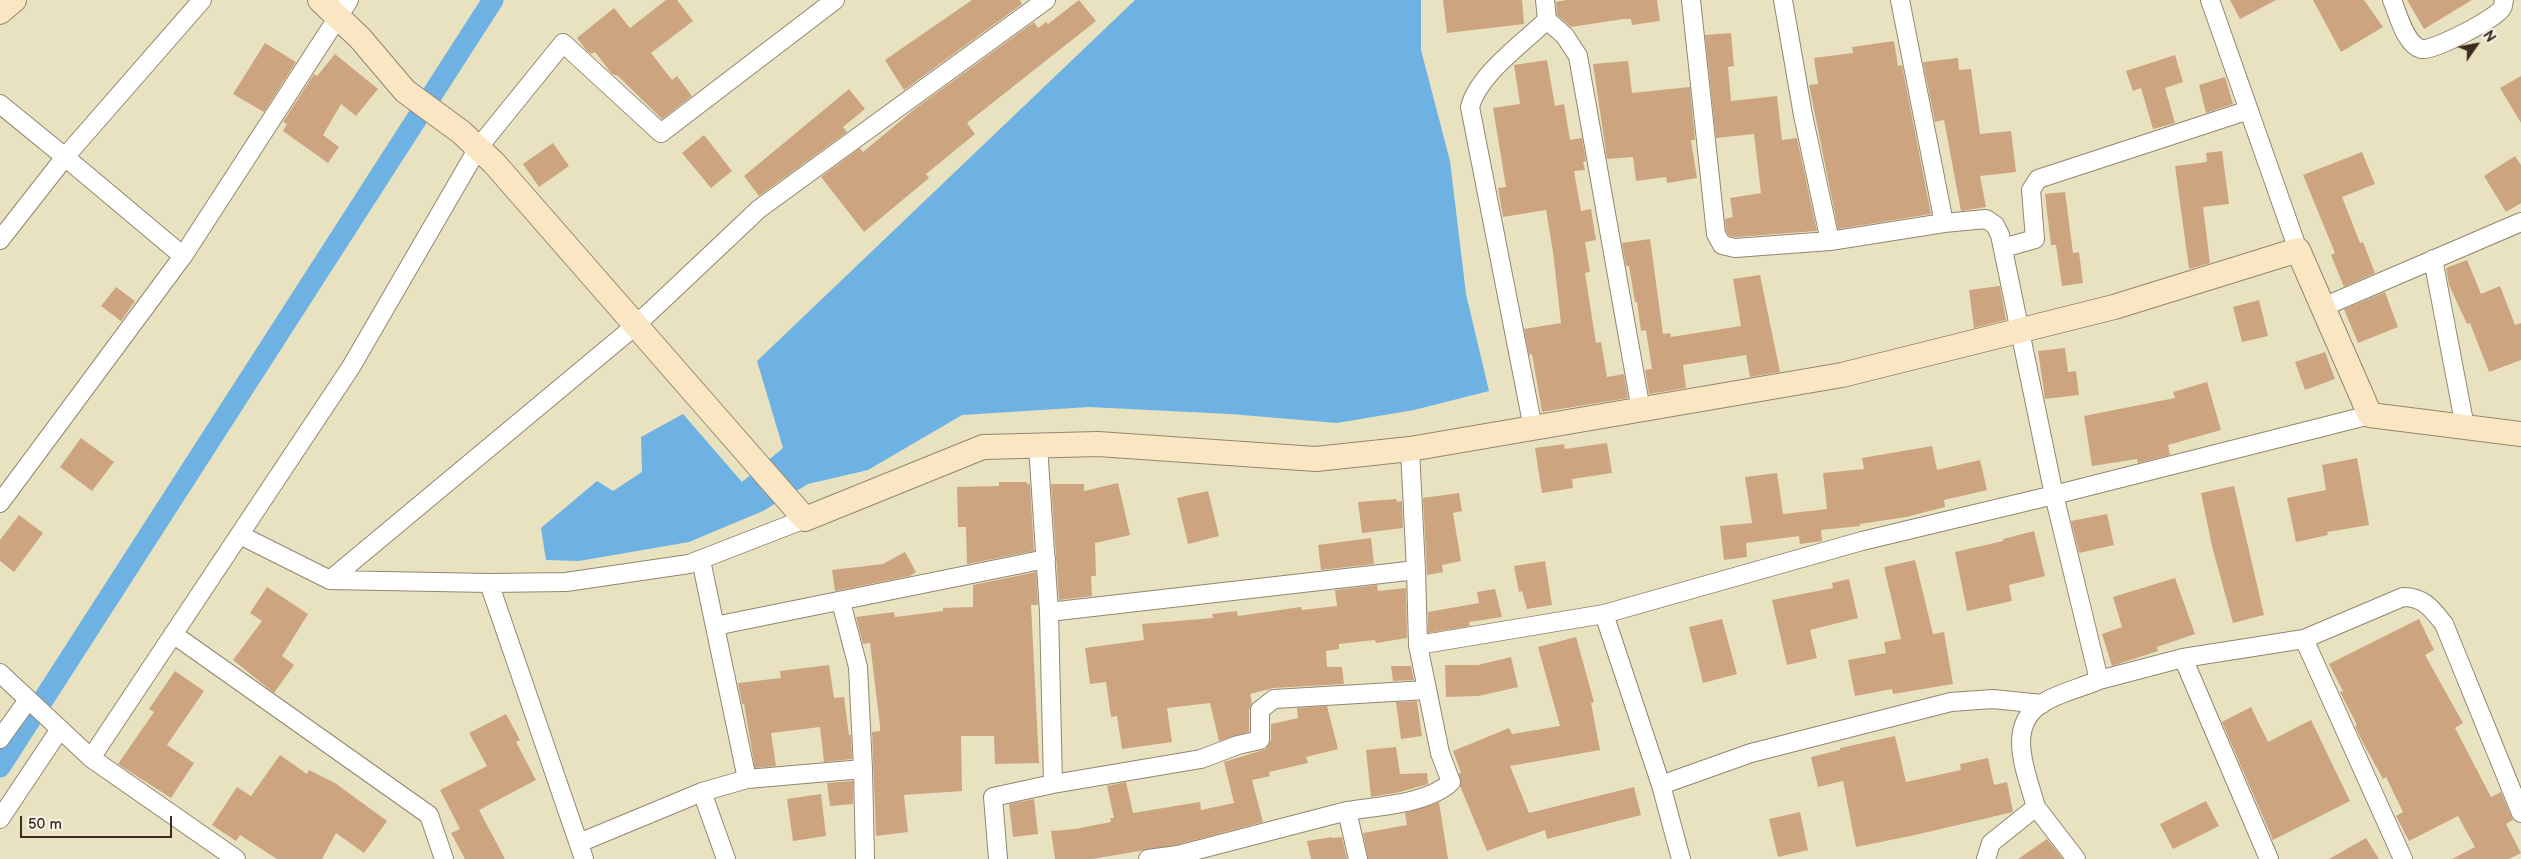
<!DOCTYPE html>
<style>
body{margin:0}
#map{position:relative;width:2521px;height:859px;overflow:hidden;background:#e9e2c1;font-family:"Balsamiq Sans",sans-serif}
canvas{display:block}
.north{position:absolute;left:2451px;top:20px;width:50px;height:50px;-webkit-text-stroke:4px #f7f3e8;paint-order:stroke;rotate:57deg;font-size:14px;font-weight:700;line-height:20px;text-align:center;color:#3b2a1e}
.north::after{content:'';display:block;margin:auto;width:18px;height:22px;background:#3b2a1e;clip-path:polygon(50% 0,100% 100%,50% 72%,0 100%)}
.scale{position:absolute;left:20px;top:816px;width:152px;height:22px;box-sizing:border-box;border:2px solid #3b2a1e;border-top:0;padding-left:6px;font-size:15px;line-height:18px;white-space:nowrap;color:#3b2a1e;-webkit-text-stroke:4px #f7f3e8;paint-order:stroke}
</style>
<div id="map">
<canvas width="2521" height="859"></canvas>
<div class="north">N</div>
<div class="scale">50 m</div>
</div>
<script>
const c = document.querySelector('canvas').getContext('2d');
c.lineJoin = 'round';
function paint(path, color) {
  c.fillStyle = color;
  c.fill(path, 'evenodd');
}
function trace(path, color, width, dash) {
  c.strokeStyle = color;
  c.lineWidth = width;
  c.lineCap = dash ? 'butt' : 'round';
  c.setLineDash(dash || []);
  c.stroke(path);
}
paint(new Path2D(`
 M1135,0h286v50l29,111 16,133 23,97 -75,19 -77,13 -107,-9 -141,-7 -127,8 -94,55 -60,14 -45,27 -74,31 -110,19 -33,-1 -5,-32 56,-47 16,10 29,-19 -1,-35 42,-23 59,68 41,-34 -26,-87z`), '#6eb2e3');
trace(new Path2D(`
 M0,767l493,-767`), '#6eb2e3', 21);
paint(new Path2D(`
 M666,0h11l16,21 -42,32 21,27 5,-4 15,20 -30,23 -44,-43 -6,-2 -17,-22 -4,2 -4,-3 -10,-13 37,-30 16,20z
 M972,0h48l2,4 -118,86 -19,-30z
 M1079,0l17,21 -129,102 8,11 -49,40 3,4 -65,54 -43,-55 39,-29 3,4 53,-44 118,-86 4,6 8,-6 2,2z
 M1443,0h79l2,24 -77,9z
 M1566,0h91l3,21 -28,4 -1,-6h-8l-52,8 -14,-12 -1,-13z
 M2230,0h46l-36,19z
 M2313,0h51l19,27 -42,25z
 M2407,0h65l-48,29z
 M1731,33l3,33 -6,1 3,34 46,-5 5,44 15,-2 20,93 -81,6 -7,-1 -3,-5 -1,-12 8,-2 -3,-19 31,-5 -7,-59 -38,4 -11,-103z
 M1894,41l4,25 4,-1 29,149 -93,15 -29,-144 9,-1 -4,-26 39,-5 -1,-6z
 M265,43l31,19 -32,50 -31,-18z
 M335,54l43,35 -22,27 -15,-12 -18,31 16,12 -11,16 -45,-32 4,-7 -4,-2 31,-48 3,2z
 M2175,55l8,27 -18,6 10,35 -22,6 -12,-41 -8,3 -7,-20z
 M1958,58l1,12 12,-1 9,65 31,-3 5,41 -36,4 6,31 -25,4 -17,-91 -9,2 -12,-60z
 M1547,60l8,46 9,-2 6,36 12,-2 4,23 -3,1 2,8 -11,1 7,40 10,-2 5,31 -11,2 5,30 -5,1 11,70 5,-1 6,35 17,-3 4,24 -86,14 -10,-58 -3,1 -5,-26 37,-6 -8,-71 -7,-42 -43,7 -5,-29 8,-1 -13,-79 27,-4 -6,-39z
 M1628,61l4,32 58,-6 5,53h-4l6,38 -30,5 -1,-6 -30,4 -3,-24 -26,2 -14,-95z
 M2521,76v47l-21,-35z
 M2225,77l8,27 -27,9 -7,-28z
 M849,89l16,20 -22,18 4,5 -88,64 -15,-20z
 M704,135l28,36 -21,17 -29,-35z
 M553,143l16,23 -30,21 -16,-23z
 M2222,151l7,53 -26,3 7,56 -21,6 -14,-103 32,-4 -1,-9z
 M2362,152l13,32 -33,13 18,46 3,-1 12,31 -31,14 -13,-32 4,-2 -32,-78z
 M2515,156l6,9v38l-15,9 -22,-36z
 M2065,192l8,61 6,-1 4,31 -21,3 -6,-41h-5l-6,-51z
 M1650,239l13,95 7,-1 1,4 70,-11 -8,-47 27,-4 20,97 -30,5 -4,-22 -63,10 3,23 -37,6 -4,-24 7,-1 -6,-39 -5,1 -4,-29h-2l-6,-36h-3l-4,-23z
 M2467,260l14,34 19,-8 15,39 6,-2v37l-32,12 -19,-49 -3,1 -18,-39 -3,-17z
 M2000,286l6,34 -32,8 -5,-38z
 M116,287l19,14 -14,20 -20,-15z
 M2385,292l13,35 -40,16 -14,-34z
 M2259,300l9,36 -26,6 -9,-35z
 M2065,348l3,24 8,-1 3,24 -34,4 -7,-48z
 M2325,352l10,27 -30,11 -10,-28z
 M2207,382l14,48 -53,15 2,10 -32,8 -1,-4 -45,7 -8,-50 91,-18 -2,-6z
 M81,438l33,24 -22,29 -32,-24z
 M1607,443l5,30 -40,6 1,9 -31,5 -7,-45 29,-4 1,5z
 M1932,446l5,24 43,-10 7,30 -43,10 1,7 -39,10 -46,7v2l-39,4 1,11 -22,3 -1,-8 -53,7 1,14 -23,3 -4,-34 32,-3 -7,-46 32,-4 6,41 44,-5 -4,-36 41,-4 -2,-11z
 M2357,458l12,67 -42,7 1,3 -32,7 -9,-44 39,-8 -4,-25z
 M999,482h28v2h3l4,67 -67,13 -1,-37h-8l-1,-40 42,-1z
 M1118,483l12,52 -35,8 1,33h-5l1,20 -33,4 -8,-116h33v7z
 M2234,486l30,129 -31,8 -21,-77 -11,-53z
 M1208,491l11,45 -31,8 -11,-46z
 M1459,493l3,18 -9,2 8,48 -19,4 1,7 -16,3 -4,-77z
 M1396,499l1,3 5,-1 1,27 -41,5 -4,-31z
 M2107,514l7,31 -35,8 -8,-32z
 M19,515l24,18 -29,39 -14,-11v-21z
 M2034,531l11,45 -36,9 3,16 -45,10 -12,-59 48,-11v-2z
 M1371,538l3,26 -53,6 -3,-25z
 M905,552l11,20 -6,4 -75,15 -3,-21 51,-6z
 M1915,560l18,74 11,-2 9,52 -60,10 -1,-5 -37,7 -7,-36 38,-7 -2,-11 17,-3 -17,-72z
 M1545,561l7,44 -25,4 -5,-18 -3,1 -5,-26z
 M1036,572l2,33h-7l8,158 -44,1 -1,-28h-33l1,55 -58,4 4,37 -32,4 -4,-104 8,-1v-5l-10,-83 -7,1 -7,-27 38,-5 1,5 48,-6v-3l30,-1v-22z
 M2175,578l20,56 -38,13 1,4 -46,15 -10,-32 20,-7 -9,-30z
 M1849,579l9,39 -48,12 7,28 -30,7 -15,-65 61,-12 -1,-5z
 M1377,585l1,6 28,-3 1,50 -31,5 -1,-3 -36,4v5l-13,2 1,16h15l2,17 -71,4 -23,6 2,9 -3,7v22l-30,9 -9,-38 -43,5 5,34 -50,7 -5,-33 -6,1 -5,-35 -16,2 -5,-36 59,-8 -2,-16 71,-6 -1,-4 25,-3 1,5 63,-9 1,3 35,-4 -2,-16z
 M267,587l41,27 -26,42 12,9 -20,28 -41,-33 29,-39 -12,-8z
 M1495,589l7,28 -33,5 1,4 -42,7v-21l51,-9 -2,-11z
 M1722,619l15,55 -34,9 -14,-56z
 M2419,619l15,31 -9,5 38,68 -8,5 36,69 10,-5 12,28 -7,4 15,29 -12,6h-57l23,-12 -17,-31 -49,25 -13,-25 7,-4 -17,-35 -3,2 -21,-38 -7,-15 2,-1 -17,-33 3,-1 -14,-27z
 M1576,637l18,65 -3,1 9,47 -90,16 19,47 105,-26 7,28 -94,24 -2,-9 -58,21 -27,-65 -1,-13h2l-8,-22 56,-23 3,6 48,-8 -22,-79z
 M1511,657l7,30 -39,9 -33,1 -1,-32h33z
 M829,665l5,33 10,-1 5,38h2l1,24 -28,3 -4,-35 -49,6 5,33 -21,2 -11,-64h-2l-4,-21 43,-5 -1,-7z
 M1391,666h20l3,14 -21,1z
 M175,671l29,20 -37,54 27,18 -23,35 -53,-34 36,-52 -5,-3z
 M1417,701l5,35 -21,3 -5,-37z
 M1327,706l11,43 -32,8 2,6 -39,9 1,4 -18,4 11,42 -87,23 -84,14h-37l-4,-28 24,-2 36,-7 -1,-4h4l-7,-32 19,-4 7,31 67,-11 1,8 33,-7 -10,-41 42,-13 5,-9v-16l27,-6 -1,-10z
 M2251,707l17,35 43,-22 39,81 -77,39 -51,-118z
 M506,714l14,26 -4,2 20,38 -57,30 26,49h-40l-14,-26 9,-4 -20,-39 47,-24 -18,-33z
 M1895,736l11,46 55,-12 -1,-6 28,-6 6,27 13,-3 6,30 -98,23 -59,12 -13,-66 -25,6 -7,-30 29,-7v-2z
 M1396,747l4,27 27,-1 1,11 -28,8 -29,5 -5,-47z
 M280,755l27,19 2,-4 26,13 52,38 -23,32 -28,-20 -14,26h-45l-37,-24 -4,6 -24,-16 25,-38 14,9z
 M853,781v23l-23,2 -3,-23z
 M821,794l5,42 -33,5 -6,-42z
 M1034,799l4,35 -25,3 -4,-33z
 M2206,801l13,25 -46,23 -13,-25z
 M1439,802l9,57h-80l-5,-26 44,-8 -2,-12z
 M1800,812l8,38 -30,7 -9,-38z
 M1332,837v1l10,-1 5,22h-36l-4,-18z
 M2366,838l13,21h-50z
 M2047,839l16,20h-45z`), '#cca580');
const street = new Path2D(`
 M202,0l-137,157 118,99 166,-256
 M1545,0l2,20 18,16 13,20 63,354
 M1783,0l20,115 27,126
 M1900,0l44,223
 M2210,0l88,250
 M2392,0c6,14 13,44 29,49 11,3 76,-31 81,-41 2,-3 1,-5 2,-8
 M0,104l65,53 -65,83
 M2003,248l32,-9 -4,-49 7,-11 211,-69
 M2433,259l32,168
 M2323,307l198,-85
 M1533,428l-63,-321c8,-32 53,-64 77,-87
 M0,503l183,-247
 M240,535l90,45 159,3 77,-1 123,-18 116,-45
 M701,560l46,219 -45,13 24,67
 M1416,570l2,75 186,-31 258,-73 192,-46 -54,-260 -5,-10 -9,-6 -42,4 -114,18 -95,7 -13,-3 -6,-11 -25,-234
 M330,580l305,-254 124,-117 287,-209
 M489,583l95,276
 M841,602l17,65 5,102
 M1049,612l367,-42 -6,-121
 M1604,614l57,171 20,74
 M715,626l331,-67
 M173,634l256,181 15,44
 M2304,639l99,220
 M2183,658l86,201
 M0,673l60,56
 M2099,680l84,-22 121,-19 99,-42c21,0 29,12 41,27l77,189
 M0,739l28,-39
 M91,758l145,101
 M747,779l116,-10 2,90
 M1053,784l148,-25 37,-14 22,-5v-30l14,-11 152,-9
 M1661,785l90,-32 200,-51 42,-3 49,5
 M2036,807l40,52
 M1347,811c31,-5 81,-7 104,-29l-11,-29 -22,-108
 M0,819l60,-90 31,29 260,-391 127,-219 85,-105 98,90 174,-133
 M579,843l123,-51
 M998,859l-5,-62 60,-13 -4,-172 -11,-166
 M1148,859l30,-4 169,-44 11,48
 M1986,859l5,-16 45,-36c-9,-33 -31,-80 5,-103 17,-11 40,-16 58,-24l-45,-185 316,-80`);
const secondary = new Path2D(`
 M320,0l40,38 45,53 56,41 33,31 311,356 178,-72 115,-3 218,15 94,-10 432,-74 272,-68 184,-57 72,165 151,19
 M0,12l14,-12`);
trace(street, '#928670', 20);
trace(secondary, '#928670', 26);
trace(street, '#fff', 18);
trace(secondary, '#fbe6c4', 24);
</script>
